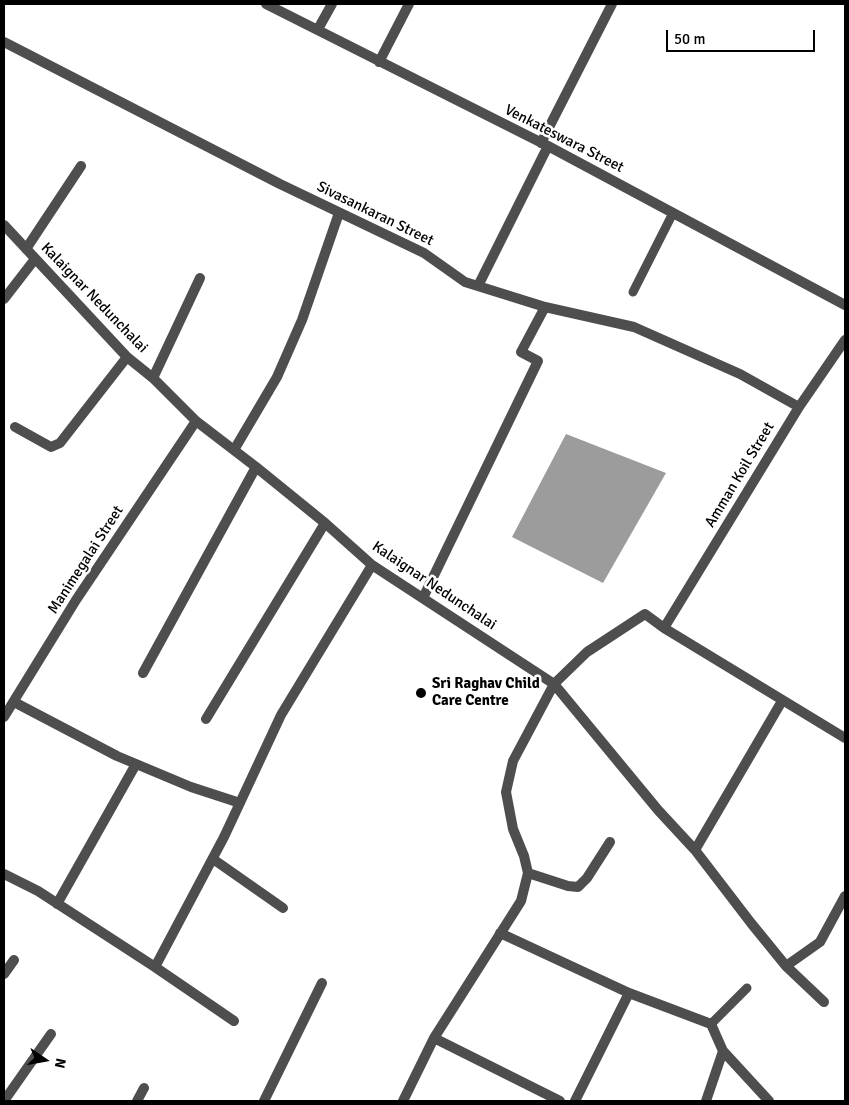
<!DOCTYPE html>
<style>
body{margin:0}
#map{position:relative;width:849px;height:1105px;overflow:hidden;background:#fff;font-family:Signika,sans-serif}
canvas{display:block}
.frame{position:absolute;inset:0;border:5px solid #000;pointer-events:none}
.north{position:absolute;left:20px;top:1035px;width:50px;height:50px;-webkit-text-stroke:4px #fff;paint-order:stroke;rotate:102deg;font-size:14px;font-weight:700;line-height:20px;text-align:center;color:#000}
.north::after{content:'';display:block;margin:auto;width:18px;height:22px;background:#000;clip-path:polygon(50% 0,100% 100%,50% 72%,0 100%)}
.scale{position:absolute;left:666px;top:30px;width:149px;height:22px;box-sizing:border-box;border:2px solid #000;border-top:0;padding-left:6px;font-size:15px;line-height:18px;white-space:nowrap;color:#000;-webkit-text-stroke:4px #fff;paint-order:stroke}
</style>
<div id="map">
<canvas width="849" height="1105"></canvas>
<div class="frame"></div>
<div class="north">N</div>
<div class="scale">50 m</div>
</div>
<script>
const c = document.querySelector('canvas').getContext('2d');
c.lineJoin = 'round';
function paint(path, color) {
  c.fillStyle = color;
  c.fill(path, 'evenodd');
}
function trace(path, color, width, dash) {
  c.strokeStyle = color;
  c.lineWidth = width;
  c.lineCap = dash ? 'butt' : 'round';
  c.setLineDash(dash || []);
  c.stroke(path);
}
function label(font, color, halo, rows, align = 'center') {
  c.font = font + ' Signika,sans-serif';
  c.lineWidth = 5;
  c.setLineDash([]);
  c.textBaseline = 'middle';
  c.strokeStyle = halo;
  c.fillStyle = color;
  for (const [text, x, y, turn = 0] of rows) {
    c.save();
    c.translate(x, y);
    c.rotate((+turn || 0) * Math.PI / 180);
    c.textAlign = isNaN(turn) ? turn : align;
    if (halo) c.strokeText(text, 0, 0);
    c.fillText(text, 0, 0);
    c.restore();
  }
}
paint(new Path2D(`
 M566,434l100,39 -63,110 -91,-46z`), '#9c9c9c');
trace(new Path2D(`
 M633,292l40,-79
 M711,1024l36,-36`), '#4e4e4e', 9);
trace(new Path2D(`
 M266,4l282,142 297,159
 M318,29l14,-25
 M4,42l276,142 144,69 41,29 80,25 89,20 106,47 59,33
 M379,62l30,-58
 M541,143l71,-139
 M4,225l123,132 26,21 43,43 60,46 69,56 47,42 182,119 33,-32 58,-38 19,14 181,110
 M26,249l55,-83
 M478,286l70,-140
 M4,299l31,-40
 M153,378l47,-100
 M15,427l36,20 9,-4 67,-86
 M234,450l43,-73 25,-57 37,-107
 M423,598l115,-237 -17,-9 24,-45
 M664,628l135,-221 46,-67
 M143,673l113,-206
 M14,702l103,54 74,31 49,16
 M4,717l72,-117 120,-179
 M206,719l119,-196
 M695,850l87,-149
 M213,859l70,49
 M528,873l40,13 10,1 9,-9 23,-36
 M4,874l34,17 117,76 79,54
 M57,904l79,-140
 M500,933l129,60 82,31 12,27 -17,50
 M786,966l38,36
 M155,967l69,-130 57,-122 91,-150
 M4,974l10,-14
 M434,1038l126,63
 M723,1051l46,50
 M4,1101l47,-67
 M137,1101l7,-13
 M264,1101l58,-118
 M403,1101l31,-63 87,-137 7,-28 -4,-17 -11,-27 -7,-37 7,-31 41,-77 104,126 37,40 56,73 35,43 34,-24 25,-46
 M575,1101l54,-108`), '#4e4e4e', 10);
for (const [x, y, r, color] of [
 [421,693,6,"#000"]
]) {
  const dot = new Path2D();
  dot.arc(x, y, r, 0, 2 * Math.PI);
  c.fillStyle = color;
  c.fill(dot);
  trace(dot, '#fff', 2);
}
label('15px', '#000', '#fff', [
 ["Venkateswara Street",564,139,27],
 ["Sivasankaran Street",375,214,26],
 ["Kalaignar Nedunchalai",94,298,46],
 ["Amman Koil Street",740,475,-59],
 ["Manimegalai Street",86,560,-57],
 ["Kalaignar Nedunchalai",434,586,34]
]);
label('bold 15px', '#000', '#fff', [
 ["Sri Raghav Child",432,684],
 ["Care Centre",432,701]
], 'left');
</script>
